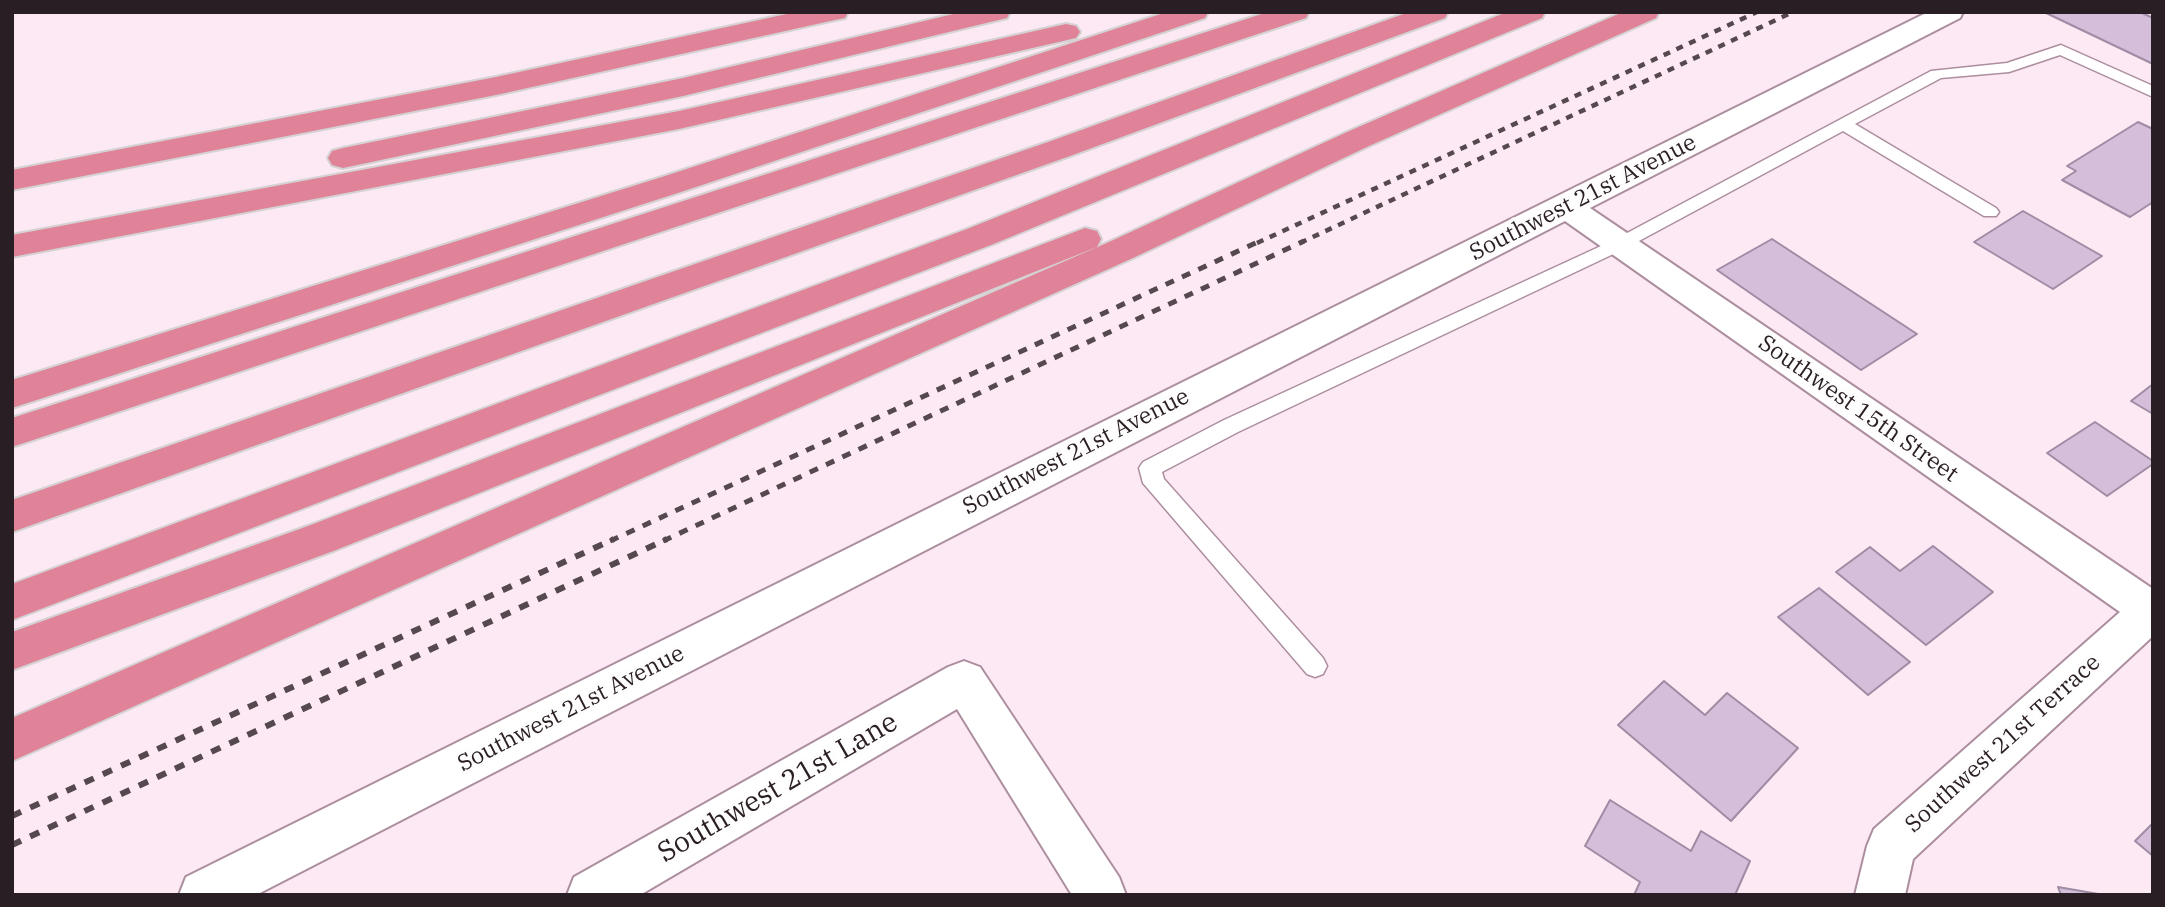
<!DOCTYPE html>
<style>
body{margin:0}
#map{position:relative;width:2165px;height:907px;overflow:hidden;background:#fde9f4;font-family:"IBM Plex Serif",serif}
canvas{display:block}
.frame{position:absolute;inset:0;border:14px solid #2a1e25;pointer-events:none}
</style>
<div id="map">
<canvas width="2165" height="907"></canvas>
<div class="frame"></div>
</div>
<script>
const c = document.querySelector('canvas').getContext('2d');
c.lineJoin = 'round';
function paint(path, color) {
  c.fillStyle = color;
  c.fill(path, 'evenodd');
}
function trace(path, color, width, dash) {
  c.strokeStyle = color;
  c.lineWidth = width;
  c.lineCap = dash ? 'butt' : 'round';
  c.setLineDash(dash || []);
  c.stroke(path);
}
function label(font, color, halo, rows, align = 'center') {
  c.font = font + ' "IBM Plex Serif",serif';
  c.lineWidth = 7;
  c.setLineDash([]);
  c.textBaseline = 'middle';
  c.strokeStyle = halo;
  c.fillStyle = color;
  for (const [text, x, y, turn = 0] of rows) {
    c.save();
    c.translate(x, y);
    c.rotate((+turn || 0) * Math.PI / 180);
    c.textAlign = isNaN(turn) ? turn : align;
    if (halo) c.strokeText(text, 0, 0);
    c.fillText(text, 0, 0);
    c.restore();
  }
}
const building = new Path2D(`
 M2044,12h96l13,6v46z
 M2138,122l15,7v73l-23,15 -68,-37 14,-9 -9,-5z
 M2023,211l79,45 -49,33 -79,-47z
 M1772,239l145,95 -56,36 -144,-100z
 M2153,384v30l-22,-13z
 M2095,422l58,39v3l-46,32 -60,-43z
 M1933,546l60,46 -67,53 -90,-73 34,-25 30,24z
 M1819,588l91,74 -42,33 -90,-78z
 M1664,681l41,34 22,-22 71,55 -67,73 -113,-96z
 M1610,800l81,51 10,-20 49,30 -15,34h-101l6,-13 -55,-36z
 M2153,823v33l-18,-15z
 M2058,887l46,8h-43z`);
paint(building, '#d4bed9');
trace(building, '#9f8ba4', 2);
const service = new Path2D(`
 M2061,45l92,41v11l-93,-42 -51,17 -68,6 -86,46 141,84 3,4 -3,4h-12l-141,-85 -217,117 -388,184 -76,40 2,7 159,179 4,8 -4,8 -8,3 -8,-3 -164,-191 -4,-15 4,-6 81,-42 390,-180 317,-169 76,-8z`);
const minor = new Path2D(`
 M1928,12h35l-3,6 -370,190 563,381v47l-240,223 -8,36h-50l12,-49 7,-17 246,-217 -555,-391 -1309,674h-77l7,-18z
 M964,661l16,6 139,210 7,18h-54l-115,-186 -317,186h-73l7,-18 374,-210z`);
const motorway = new Path2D(`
 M796,12h52l-3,6 -10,2 -339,75 -484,95v-20l484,-93z
 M962,12h48l-3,6 -324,78 -340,72 -11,-3 -4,-7 4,-7 11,-3 340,-70z
 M1167,12h41l-3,6 -518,172 -675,218v-28l653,-204z
 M1268,12h41l-3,6 -1294,429v-29z
 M1409,12h39l-3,6 -375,138 -1058,376v-32l1036,-358z
 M1507,12h38l-3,6 -551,227 -979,375v-36l955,-355z
 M1623,12h36l-3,6 -287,128 -236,112 -1121,503v-43l1097,-476 238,-110z
 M1066,24l10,2 4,6 -4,6 -397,91 -667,128v-22l667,-124z
 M1085,228l12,3 4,8 -4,8 -761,303 -324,120v-38l296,-106z`);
trace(service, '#ac8e9f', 3);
trace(minor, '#ac8e9f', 4);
trace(motorway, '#d4d2d3', 4);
paint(service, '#fff');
paint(minor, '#fff');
paint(motorway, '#e08398');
trace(new Path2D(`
 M1257,243l500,-231
 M1300,243l493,-231`), '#55484f', 4.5, [7, 7]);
trace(new Path2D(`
 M610,541l650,-300
 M663,541l641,-300`), '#55484f', 5, [9, 9]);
trace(new Path2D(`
 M12,816l602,-277
 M12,845l655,-306`), '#55484f', 6, [10, 10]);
label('23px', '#2a1e25', '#fdfdfd', [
 ["Southwest 21st Avenue",1583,198,-27],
 ["Southwest 15th Street",1858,409,35],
 ["Southwest 21st Avenue",1076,452,-27],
 ["Southwest 21st Avenue",571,709,-27],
 ["Southwest 21st Terrace",2003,744,-42]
]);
label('28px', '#2a1e25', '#fdfdfd', [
 ["Southwest 21st Lane",778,788,-30]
]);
</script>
